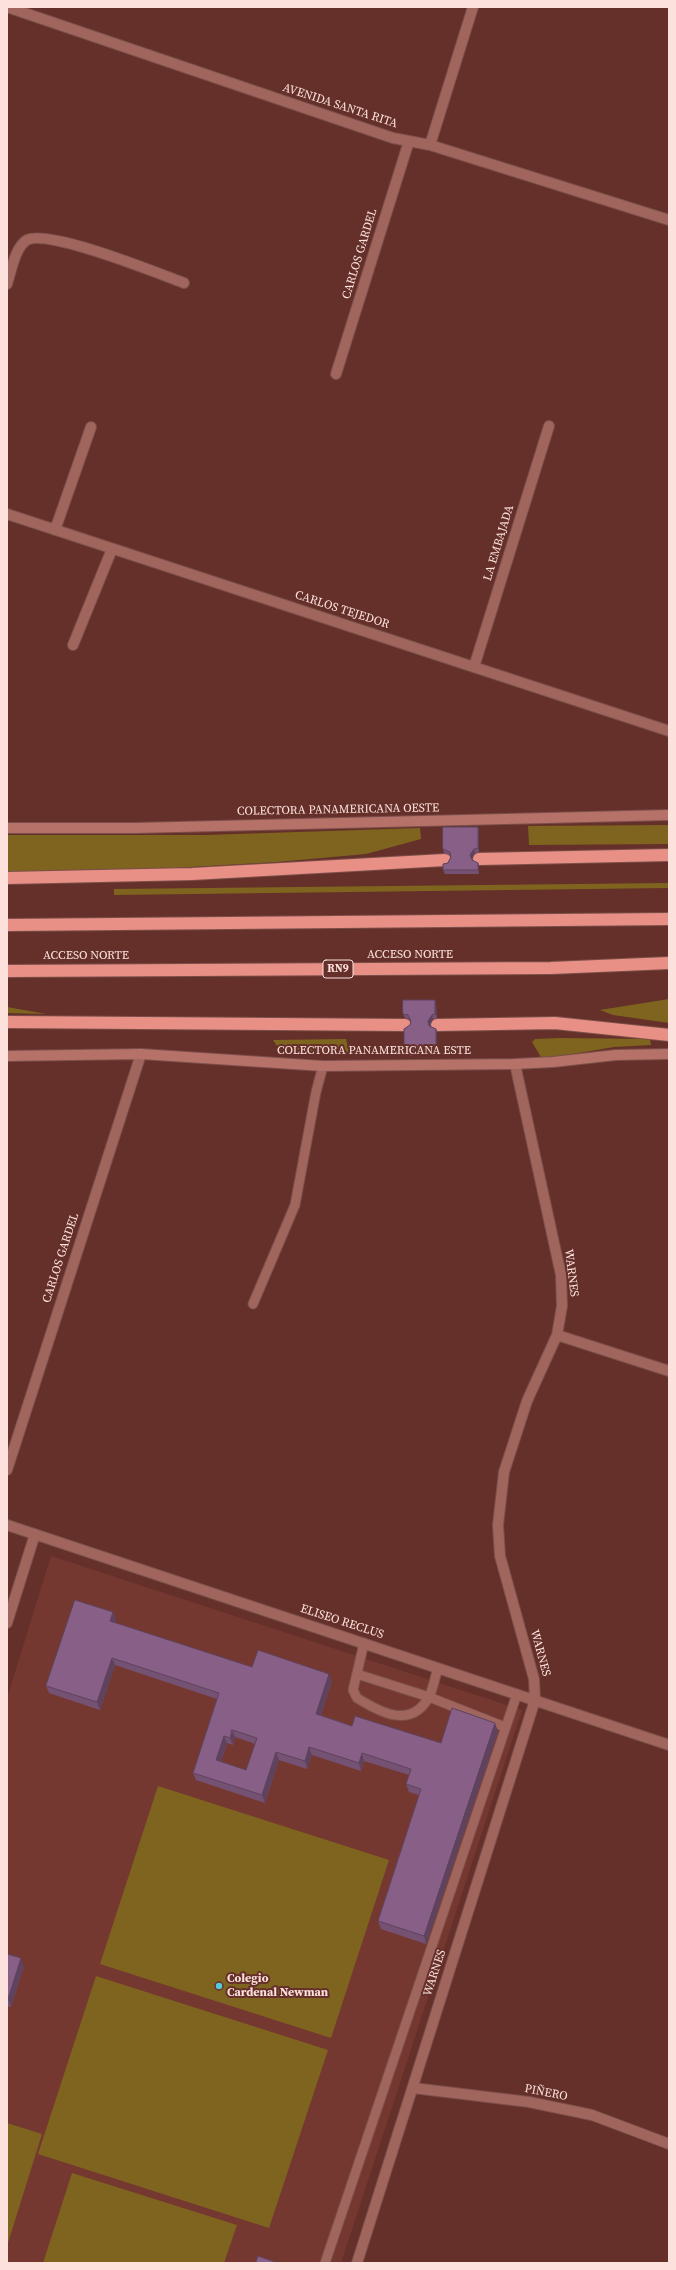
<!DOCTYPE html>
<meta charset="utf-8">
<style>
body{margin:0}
#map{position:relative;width:676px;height:2270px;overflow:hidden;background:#65302a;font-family:"Source Serif 4",serif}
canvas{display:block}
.frame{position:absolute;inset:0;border:8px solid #fde1dd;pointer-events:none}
</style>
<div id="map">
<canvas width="676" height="2270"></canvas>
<div class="frame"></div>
</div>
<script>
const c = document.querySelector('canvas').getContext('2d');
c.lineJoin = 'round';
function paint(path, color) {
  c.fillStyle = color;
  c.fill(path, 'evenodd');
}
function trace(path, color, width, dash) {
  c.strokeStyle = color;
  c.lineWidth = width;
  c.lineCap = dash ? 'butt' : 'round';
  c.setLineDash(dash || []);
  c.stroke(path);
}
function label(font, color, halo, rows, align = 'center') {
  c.font = font + ' "Source Serif 4",serif';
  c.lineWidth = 4;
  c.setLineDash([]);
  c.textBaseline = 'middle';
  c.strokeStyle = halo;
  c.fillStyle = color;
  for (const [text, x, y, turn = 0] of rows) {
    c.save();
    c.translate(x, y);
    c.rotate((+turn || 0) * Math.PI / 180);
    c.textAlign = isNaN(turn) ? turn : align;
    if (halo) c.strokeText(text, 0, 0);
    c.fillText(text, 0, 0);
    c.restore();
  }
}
paint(new Path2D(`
 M51,1556l471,154 -181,553h-334v-565z`), '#753831');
paint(new Path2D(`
 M669,825v19l-140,1 -1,-19z
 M420,828l1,11 -55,15 -89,8 -104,6 -166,5v-38h199z
 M669,883l-1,5 -554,7v-6z
 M669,999v24l-56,-8 -13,-5z
 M7,1007l39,7 -39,-1z
 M560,1038l90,1 1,6 -37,2 -65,11 -8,-1 -9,-15 3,-3z
 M346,1039l3,14c-25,1 -48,-2 -72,-7l-4,-6z
 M158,1786l231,74 -58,178 -231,-74z
 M96,1976l232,74 -59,178 -231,-74z
 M7,2123l35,11 -35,112z
 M72,2173l165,52 -13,38h-181z`), '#7e641e');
const lane = new Path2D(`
 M253,1304l42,-99 21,-113 7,-26
 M364,1643l-11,47 4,8c24,15 54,31 72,-1 4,-8 6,-20 9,-29
 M357,1674l72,23 76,30
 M325,2263l192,-569`);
const street = new Path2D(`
 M7,7l386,131 37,7 239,75
 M430,145l43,-138
 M7,284c4,-12 8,-37 20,-44 22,-11 130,33 157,43
 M336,374l73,-233
 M7,514l662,217
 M55,530l36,-103
 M73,645l39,-96
 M474,667l75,-241
 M557,1335l112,36
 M7,1470l134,-416
 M7,1525l662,220
 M7,1623l28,-89
 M413,2088l116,14 63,13 77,29
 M357,2263l178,-563 -1,-21 -34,-123 -2,-31 6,-53 23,-71 30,-66 5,-29 -1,-31 -46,-211`);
const secondary = new Path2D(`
 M7,828h128l534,-13
 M7,1056l134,-2 182,12 192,-2 38,-2 63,-7 53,-1`);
const highway = new Path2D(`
 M479,859l190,-4
 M7,878l185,-4 253,-14
 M7,925l662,-6
 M7,971l544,-3 118,-5
 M7,1022l398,3
 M437,1025l118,-2 114,12`);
trace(lane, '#7b4f4a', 11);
trace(street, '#7b4f4a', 12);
trace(secondary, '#7b4f4a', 12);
trace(highway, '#7b4f4a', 14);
trace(lane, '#a0655d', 9);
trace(street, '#a0655d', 10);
trace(secondary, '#b67269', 10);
trace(highway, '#e89085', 12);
paint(new Path2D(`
 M478,827l1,4v21l-4,1 -3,6v1l6,3 1,3v8h-34l-2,-4 8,-13v-1l-7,-3 -1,-4z
 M436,1003l1,15 -4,1 -3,6v1l6,3 1,3v23l-32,1 -1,-4 7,-30 -2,-3 -4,-1 -2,-4z
 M113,1612l3,8 -1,3 137,44 80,14 -11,34 31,11 89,17 57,-12 -72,213 -45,-15 -3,-8 41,-126 -10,-3 -3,-8 3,-9 -45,-14 -3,10 -49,-16 -5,14 -28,-9 -14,43 -69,-23 -3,-7 24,-74 -102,-34 -15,45 -51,-17 -3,-7zM235,1737l20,7 -9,26 -25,-8 6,-19 6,2z
 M7,1954l17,12 -13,41 -4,-1z`), '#755273');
paint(new Path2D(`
 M478,827l1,4v21l-1,-4z
 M474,849l1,4 -3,6 -2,-4z
 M478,863l1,3v8l-1,-4z
 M435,1000l1,3 1,15 -2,-4z
 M432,1015l1,4 -3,6 -2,-4z
 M436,1029l1,3v23l-1,-4z
 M113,1612l3,8 -3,9 -3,-8z
 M112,1658l3,7 -15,45 -3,-8z
 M329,1674l3,7 -13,40 -3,-7z
 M495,1723l3,8 -72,213 -2,-8z
 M232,1730l3,7 -2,8 -3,-7z
 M224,1736l3,7 -8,25 -3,-8z
 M309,1747l3,8 -5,14 -2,-8z
 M276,1752l3,8 -14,43 -3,-8z
 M362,1753l2,8 -3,10 -2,-8z
 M21,1958l3,8 -13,41 -3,-8z`), '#5f425e');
const building = new Path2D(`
 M443,827h35v21l-4,1 -4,6 2,5 6,3v7h-35v-6l5,-1 3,-6 -1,-5 -7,-3z
 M403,1000h32v14l-3,1 -4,6 1,5 7,3v22l-32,1v-23l6,-4 1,-4 -3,-6 -5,-1z
 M75,1600l38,12 -3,9 142,46 6,-17 71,24 -13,40 36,12 3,-10 86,27 11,-35 43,15 -71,213 -46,-15 43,-132 -15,-5 5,-15 -49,-16 -3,10 -50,-16 -4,14 -29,-9 -14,43 -69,-22 26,-80 -107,-35 -15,44 -51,-16zM232,1730l25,8 -11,32 -30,-10 8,-24 6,2z
 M7,1954l14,4 -13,41h-1z
 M258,2256l20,7h-22z`);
paint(building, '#885f86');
trace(building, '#5f425e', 1);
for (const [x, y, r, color] of [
 [219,1986,4,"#53cbdb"]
]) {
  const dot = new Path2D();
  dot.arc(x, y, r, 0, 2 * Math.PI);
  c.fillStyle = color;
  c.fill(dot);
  trace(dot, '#65302a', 1.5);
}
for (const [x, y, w] of [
 [338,969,30]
]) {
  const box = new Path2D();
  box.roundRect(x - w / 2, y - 9, w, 18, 3);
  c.fillStyle = '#65302a';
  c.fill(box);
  trace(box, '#fde1dd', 1);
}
label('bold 11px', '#fde1dd', null, [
 ["RN9",338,969]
]);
label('12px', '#fde1dd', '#65302a', [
 ["AVENIDA SANTA RITA",340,106,18],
 ["CARLOS GARDEL",360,254,-73],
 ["LA EMBAJADA",499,543,-73],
 ["CARLOS TEJEDOR",342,610,18],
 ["COLECTORA PANAMERICANA OESTE",338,810,-1],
 ["ACCESO NORTE",410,955],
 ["ACCESO NORTE",86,956],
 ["COLECTORA PANAMERICANA ESTE",374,1051],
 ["CARLOS GARDEL",61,1258,-72],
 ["WARNES",571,1273,83],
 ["ELISEO RECLUS",342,1622,18],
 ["WARNES",540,1653,75],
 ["WARNES",435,1973,-72],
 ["PIÑERO",546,2093,11]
]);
label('bold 12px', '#fde1dd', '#65302a', [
 ["Colegio",227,1979],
 ["Cardenal Newman",227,1993]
], 'left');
</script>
